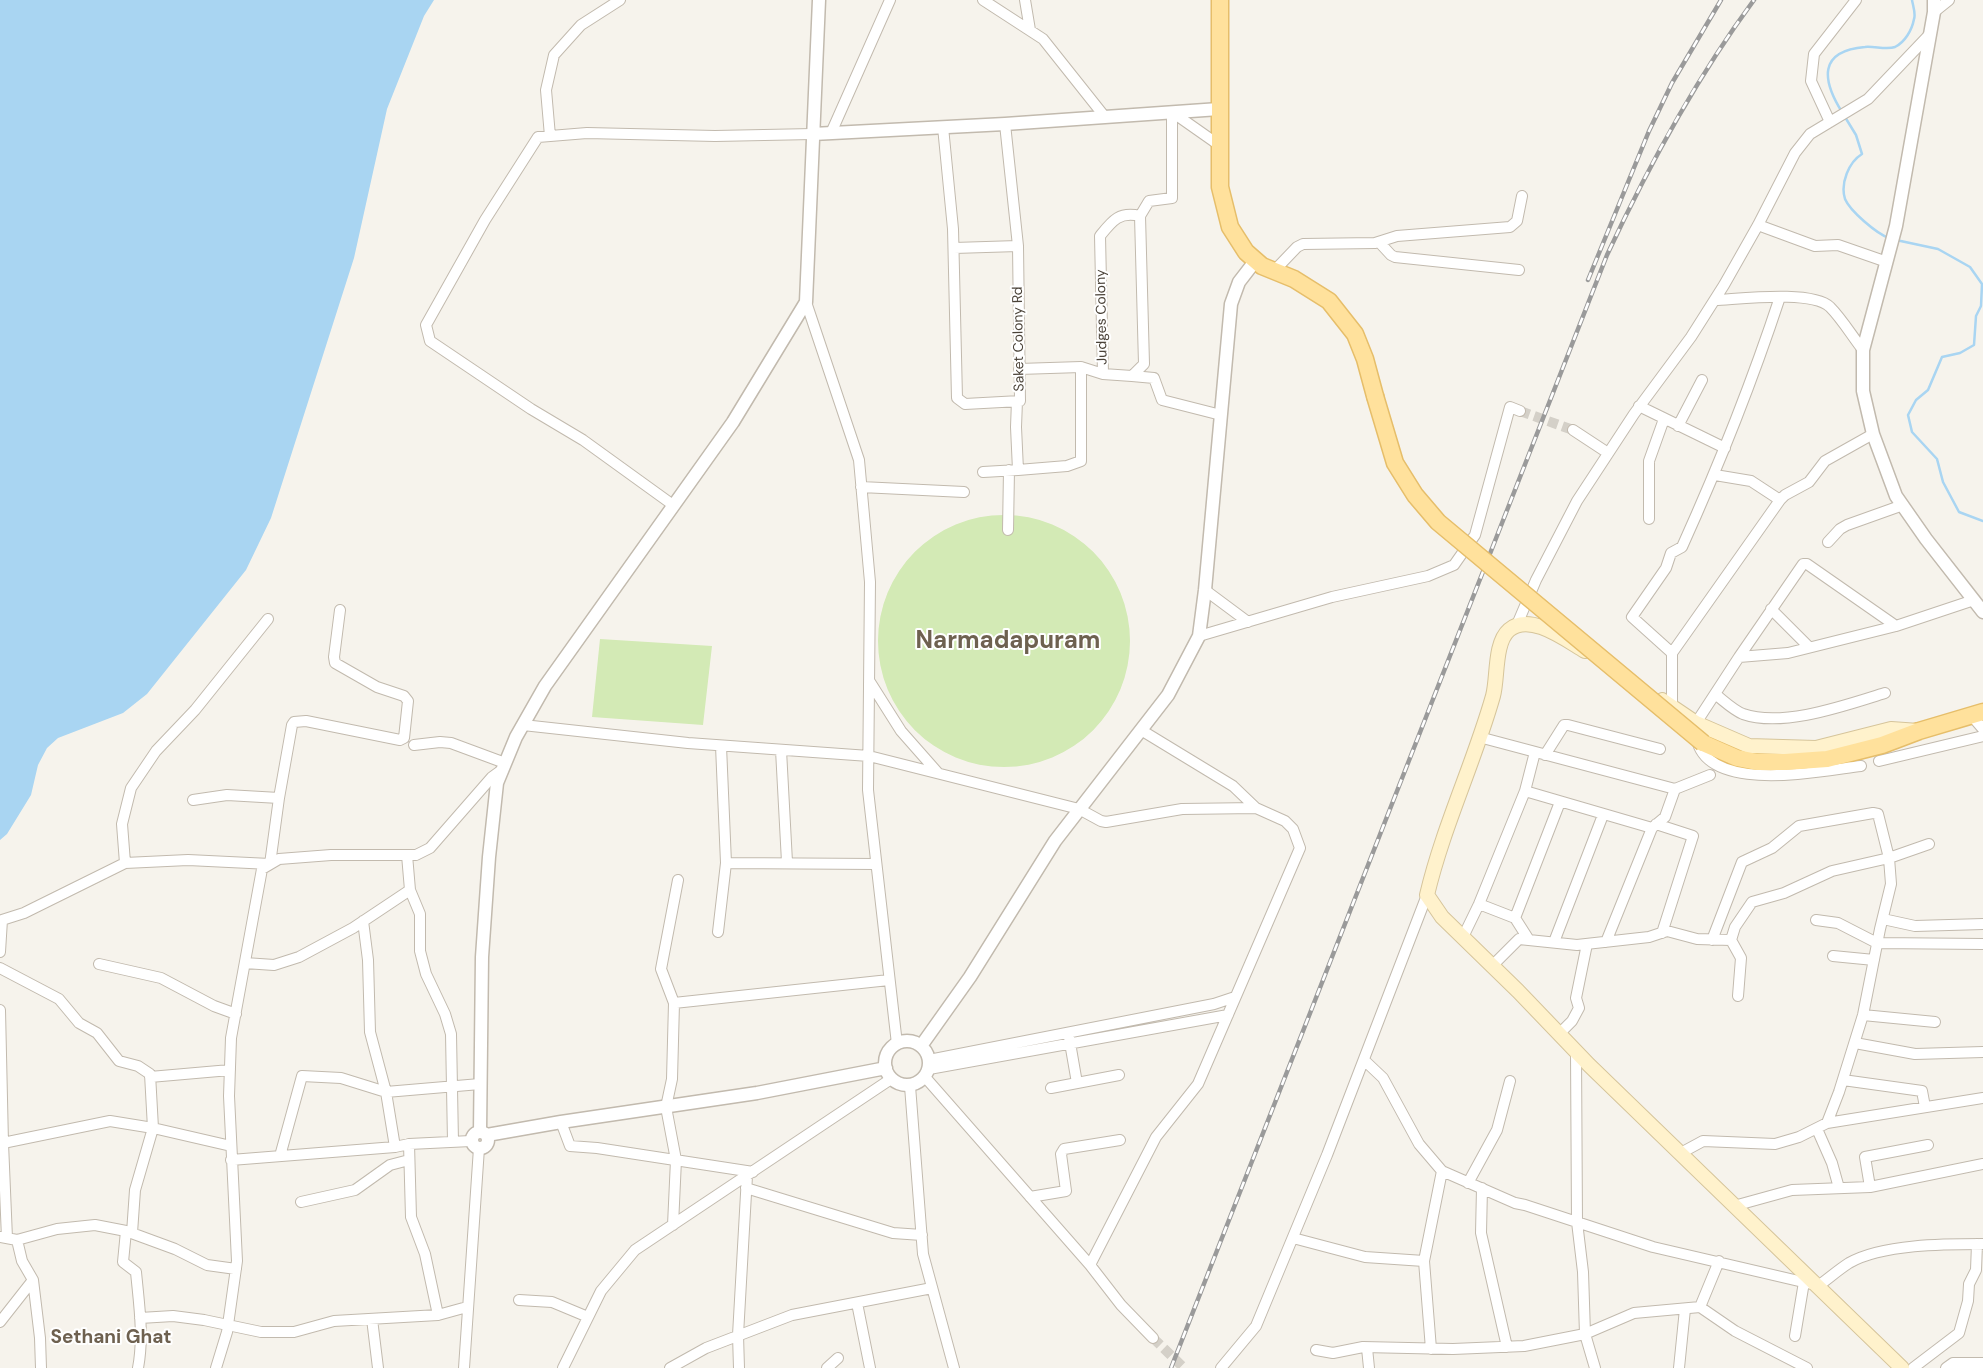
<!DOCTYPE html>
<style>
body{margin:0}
canvas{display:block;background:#f6f3ec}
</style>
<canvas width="1983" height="1368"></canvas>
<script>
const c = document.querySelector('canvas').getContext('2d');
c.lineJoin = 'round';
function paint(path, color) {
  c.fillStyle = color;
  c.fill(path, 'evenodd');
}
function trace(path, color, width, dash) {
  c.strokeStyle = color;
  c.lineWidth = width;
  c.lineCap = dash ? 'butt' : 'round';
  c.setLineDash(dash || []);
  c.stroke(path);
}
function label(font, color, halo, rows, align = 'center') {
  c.font = font + ' "DM Sans",sans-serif';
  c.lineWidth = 4;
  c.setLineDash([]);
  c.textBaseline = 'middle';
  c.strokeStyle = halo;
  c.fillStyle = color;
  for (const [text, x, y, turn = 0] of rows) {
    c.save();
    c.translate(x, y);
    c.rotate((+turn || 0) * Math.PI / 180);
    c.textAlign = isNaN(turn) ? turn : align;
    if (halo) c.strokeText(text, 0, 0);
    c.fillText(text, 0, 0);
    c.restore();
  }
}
paint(new Path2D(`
 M878 641a126 126 0 1 1 252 0a126 126 0 1 1-252 0Z
 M600,639l112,7 -9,79 -111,-8z`), '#d3eab5');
paint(new Path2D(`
 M0,0h434l-10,16 -37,93 -33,149 -83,260 -25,52 -99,124 -24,19 -65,25 -11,10 -9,17 -7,30 -24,39 -7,6z`), '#a9d5f2');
trace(new Path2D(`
 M1842,112c-20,-32 -24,-61 23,-65 9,-1 22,3 30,0 10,-5 17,-17 19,-28 2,-5 -1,-13 -2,-19
 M1845,117l11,18 6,19c-13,8 -22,29 -17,45 5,12 32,35 44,39
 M1896,240l42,9 32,18 12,17 -1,22 -5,10 -2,29 -14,8 -18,4 -14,33 -12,10 -8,15 4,17 25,27 6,23 16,30 24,9`), '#a9d5f2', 2.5);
trace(new Path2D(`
 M1520,411l53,19
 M1153,1338l31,30`), '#d4d0c8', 10, [10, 5]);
const minor = new Path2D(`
 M983,0l60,39 62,78
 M1025,0l5,30
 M1934,12l15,-12
 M1830,122l-19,-41 3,-27 42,-54
 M1005,124l13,122
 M943,127l10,102 4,169 8,6 55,-3 -2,-155 -64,2
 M831,133l59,-133
 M550,136l-4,-46 8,-35 27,-30 39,-25
 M1140,216c-21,-5 -28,5 -40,20l3,138 29,2 12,-12 -4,-148 9,-15 23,-3v-86l47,33
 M1758,225l57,21 23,-1 49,17
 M1379,242l12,13 4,2 124,13
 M1274,271l23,-24 6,-3 72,-1 22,-7 113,-9 7,-6 5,-25
 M1715,300c25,-1 97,-10 115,7 12,12 22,29 33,43
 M806,302l53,158 11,122 -2,208 29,254
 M1019,369l62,-2 22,7
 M1132,376l22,2 8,22 59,15
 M1639,406l86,42
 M1678,426l24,-46
 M1573,430l35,23
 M1018,470l49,-4 14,-5v-94
 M983,472l35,-2 -2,-43 1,-26
 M1715,475l36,6 29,19
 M861,487l103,5
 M673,505l-90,-65 -52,-31 -101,-68 -4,-16 59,-105 53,-83 49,-4 128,3 98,-2
 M1649,519v-58l15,-42
 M1008,530l1,-60
 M1828,542l12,-13 7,-4 56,-20
 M1205,590l43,32
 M1771,609l38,38
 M1516,627l20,-47 41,-79 57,-87 57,-77 33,-52 34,-60 37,-72 15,-19 58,-35 62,-65
 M1199,636l133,-39 96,-21 26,-11 21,-30 35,-128 10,4
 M1672,653l108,-153 5,-5 24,-13 16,-21 48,-27
 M1739,657l49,-4 108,-27 78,-26
 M870,682l31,49 37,42
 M1715,694c8,6 18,16 28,20 40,14 103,-9 142,-21
 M1672,708v-55l-40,-36 34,-49 5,-15 11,-6c37,-82 70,-165 98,-250
 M1971,715l12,14
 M523,725l165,18 181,13 210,53 22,12 5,1 76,-13 74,-1 29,13 8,8 7,19 -102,236 -42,53 -66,128
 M1141,730l92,56 23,22
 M1479,737l196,52 35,-14
 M414,745l26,-3 11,1 54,20
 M781,750l6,112
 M1535,752l-10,39 127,37
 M1545,755l19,-30h4l92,24
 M1879,761l104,-25
 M1861,766c-43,5 -172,33 -165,-43l43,-66 64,-93h4l89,62
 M193,800l34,-5 52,3
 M1656,824l37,12 -31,97
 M407,855l3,35 10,24v37l6,23 19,40 6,20 2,108
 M125,863l-3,-39 9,-36 25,-37 39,-41 73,-91
 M726,863l150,1
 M1479,904l36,14
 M1883,919l32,7 68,-2
 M1816,920l22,3 39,20 106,1
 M363,921l5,39 2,72 16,60 9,55
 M718,932l8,-69 -5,-117
 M1463,937l16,-33 46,-113
 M1529,940l-14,-22 45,-116
 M1712,940l30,-78 30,-14 27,-22 74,-13 5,1 11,44 2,26 -11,45 -17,86 -24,77 -12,31
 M1731,940l10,18 -3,38
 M1554,942l49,-127
 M1606,942l46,-114 13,-11 10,-28
 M0,952l2,-32 22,-7 101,-50 63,-3 82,4 9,-66 13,-73 2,-3 12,-1 94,19 4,-2 4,-37 -4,-5 -27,-9 -42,-24 -1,-6 6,-47
 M1833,956l41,4
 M245,963l29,2 25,-8 54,-29 57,-38
 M99,964l62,14 53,28 22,8
 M1492,966l27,-27 58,6 72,-8 18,-6 30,8 34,1 4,-13 17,-25 32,-9 48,-22 57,-13 40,-14
 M0,968l59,31 20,24 18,10 22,28 19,5 12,8 3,54 -18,62 -3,43
 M674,1003l215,-23
 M0,1010l3,133
 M1863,1015l72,7
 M1559,1034l13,-13 7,-13 -3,-10 11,-54
 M1069,1037l8,46
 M1855,1043l60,11 68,-2
 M1576,1052l1,170 6,50 2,62 10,34
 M929,1060l285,-56 21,-7
 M1364,1060l19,18 36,66 23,27 73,32 10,2 128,42 163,38
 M929,1069l299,-54
 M150,1077l80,-7
 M925,1077l165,188 31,40 32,33
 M1843,1080l79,11 3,16
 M910,1086l13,168 31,114
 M1051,1088l68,-13
 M561,1122l9,24 27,2 156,24
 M1817,1129l15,34 7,25
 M409,1144l2,73 14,37 13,61
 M1679,1154l24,-13 72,3 24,-7 28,-14 156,-25
 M280,1156l22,-80 39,2 45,14 94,-8
 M231,1160l164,-13 14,-3 62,-3
 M1468,1183l29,-53 13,-49
 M1870,1187l-5,-30 63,-12
 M746,1188l147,45 29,2
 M1482,1188l-1,45 26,114
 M1030,1197l36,-6 -5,-37 3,-5 56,-9
 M301,1202l54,-12 35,-25 19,-5
 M1734,1206l58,-16 78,-3 113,-23
 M673,1225l3,-65 -10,-53 6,-28 2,-76 -13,-34 17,-89
 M126,1231l-3,31 13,10c3,32 8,64 2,96
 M1,1237l16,3 40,-11 38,-4 31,6 49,18 32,16 29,4
 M7,1238l-4,-95 107,-22 43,7 78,18
 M1293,1238l72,19 59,4
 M17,1240l5,21 11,19 7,58 1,30
 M1818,1286c10,-7 20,-16 31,-23 33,-19 96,-19 134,-19
 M519,1300l33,2 36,15
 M857,1303l13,65
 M1700,1307l19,-46
 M140,1318l33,-2 31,4 57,12h33l40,-11 104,-6 29,-8
 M372,1319l6,49
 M0,1322l33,-42
 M1795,1336l9,-54
 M1367,1348l2,20
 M1431,1349l-7,-88 18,-90
 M1316,1350l17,3 30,-6 90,2 71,-3 61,-12 49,-21 66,-6 35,24 72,37
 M216,1368l11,-36 10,-71 -8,-165 2,-58 31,-169 17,-10 52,-4h85l14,-7 62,-71 11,-8
 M464,1368l15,-220
 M563,1368l38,-77 34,-41 256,-171
 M670,1368l36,-20 86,-33 140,-27
 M739,1368l-1,-33 9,-159
 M827,1368l11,-10
 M1221,1368l35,-42 71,-171 100,-260
 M1679,1368l6,-59
 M1913,1368l46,-35 9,-32 1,-17 7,-14 1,-26
 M1946,1368l7,-5h30`);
const tertiary = new Path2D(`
 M1934,0v12l-38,214 -33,124v41l10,43 23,62 30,43 57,73
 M813,134l192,-10 214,-15
 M885 1063a22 22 0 1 1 44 0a22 22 0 1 1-44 0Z
 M921,1046l49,-69 85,-136 113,-146 31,-59 6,-46 26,-286 8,-22 17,-22
 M472 1140a8 8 0 1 1 16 0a8 8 0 1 1-16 0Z
 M480,1132l2,-175 7,-100 8,-74 19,-46 29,-51 188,-264 73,-120 13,-302
 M487,1135l74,-13 196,-29 129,-25`);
const secondary = new Path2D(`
 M1585,651c-19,-11 -55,-39 -76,-21 -15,13 -11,48 -16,66 -19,67 -50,131 -66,199l15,22 76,74 71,74 313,303
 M1662,700l34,23 53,23 67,2 75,-19 28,2`);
const primary = new Path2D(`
 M1220,0v187l10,40 16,25 16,14 32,13 35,22 26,33 10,25 10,37
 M1703,743l34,15 20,4h28l42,-3 55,-14 37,-14 64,-19`);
trace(minor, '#c2baae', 12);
trace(tertiary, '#c2baae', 15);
trace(secondary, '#d6c59b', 16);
trace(primary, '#e6be6a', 19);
trace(minor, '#fff', 10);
trace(tertiary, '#fff', 12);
trace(secondary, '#fff2cc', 14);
trace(primary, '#ffe19c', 16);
const rail = new Path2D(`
 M1588,280l61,-149 23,-48 49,-83
 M1171,1368l436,-1113c42,-90 88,-175 147,-255`);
trace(rail, '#9a9a9a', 4.5);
trace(rail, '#fff', 2.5, [8]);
const primaryBridge = new Path2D(`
 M1375,396l20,67 20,32 23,27 265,221`);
trace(primaryBridge, '#e6be6a', 19, []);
trace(primaryBridge, '#ffe19c', 16);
label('14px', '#4b4339', '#fff', [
 ["Judges Colony",1102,317,-91],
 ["Saket Colony Rd",1019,339,-91]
]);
label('bold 19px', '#6e6150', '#fff', [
 ["Sethani Ghat",111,1338]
]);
label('bold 24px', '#6e6150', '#fff', [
 ["Narmadapuram",1008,642]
]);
</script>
